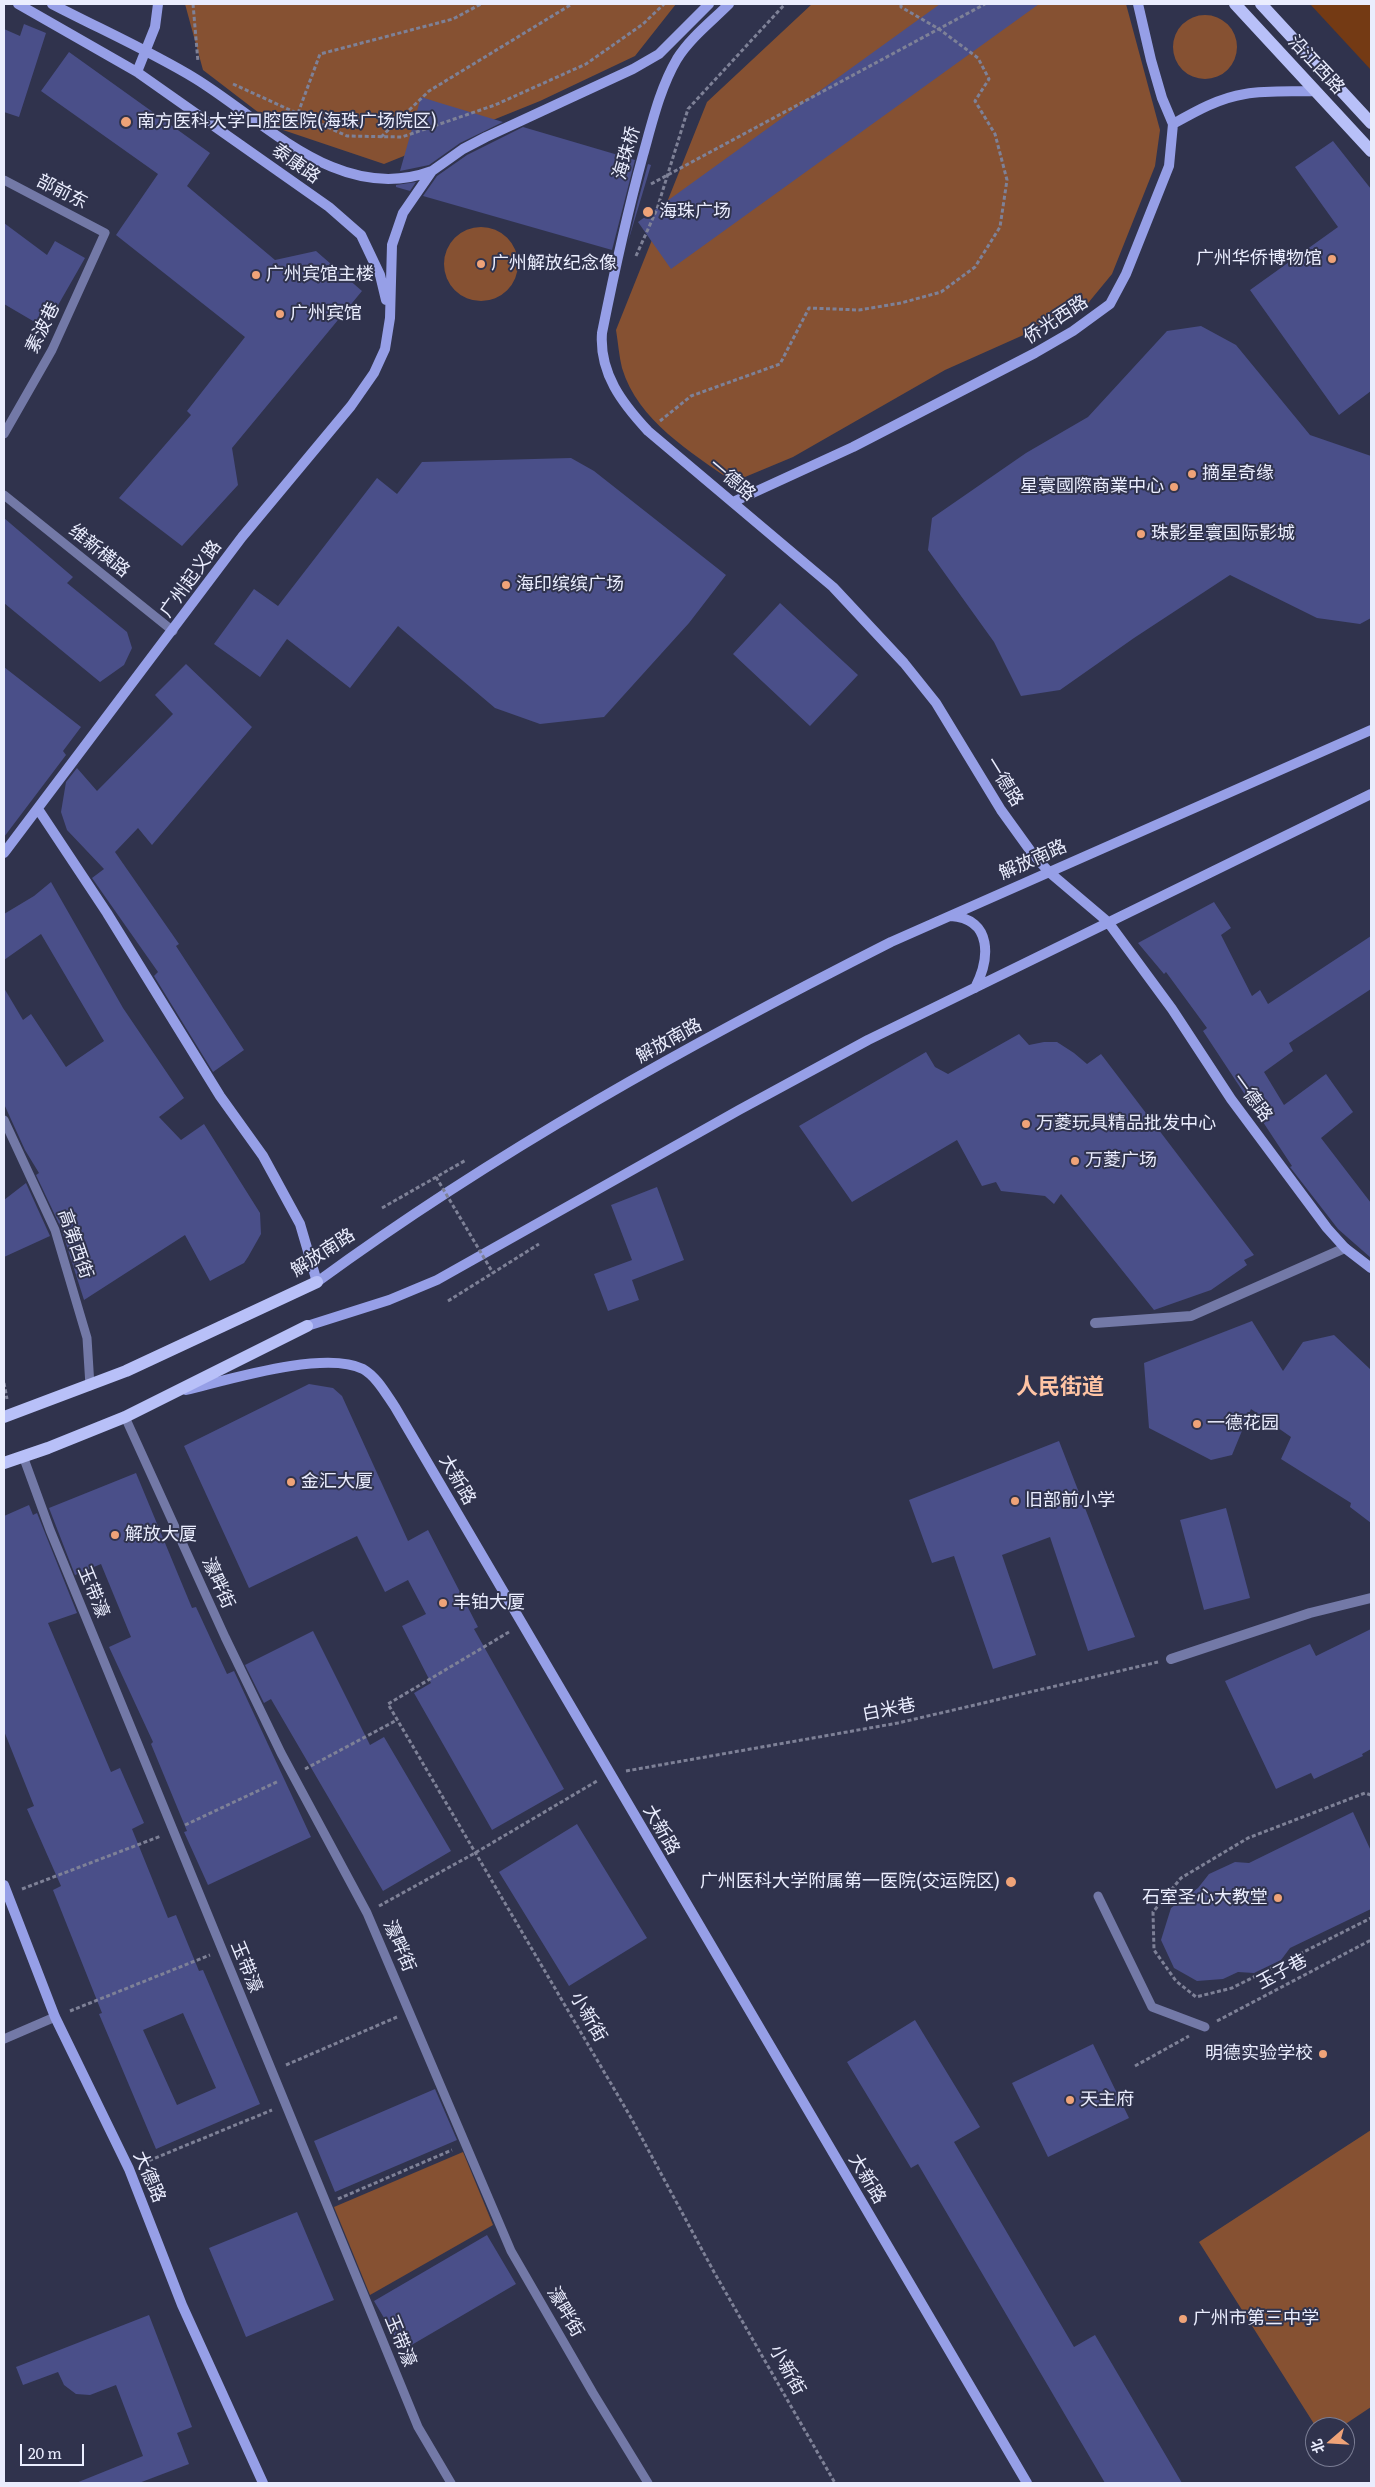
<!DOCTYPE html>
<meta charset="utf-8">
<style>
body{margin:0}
#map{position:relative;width:1375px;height:2487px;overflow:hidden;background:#30334d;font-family:Literata,"Noto Sans SC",serif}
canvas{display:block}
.frame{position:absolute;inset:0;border:5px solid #eaedfe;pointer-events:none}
.north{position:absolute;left:1305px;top:2417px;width:50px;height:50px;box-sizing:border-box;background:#30334d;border:1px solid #7a7d94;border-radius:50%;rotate:251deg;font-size:14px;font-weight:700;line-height:20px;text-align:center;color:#eaedfe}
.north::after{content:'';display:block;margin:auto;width:18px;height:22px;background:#efa378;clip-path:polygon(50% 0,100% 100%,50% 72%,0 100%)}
.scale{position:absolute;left:20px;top:2444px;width:64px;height:22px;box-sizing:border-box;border:2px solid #eaedfe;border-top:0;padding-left:6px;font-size:15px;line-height:18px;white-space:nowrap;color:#eaedfe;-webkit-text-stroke:4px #30334d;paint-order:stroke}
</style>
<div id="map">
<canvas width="1375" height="2487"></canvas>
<div class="frame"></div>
<div class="north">北</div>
<div class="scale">20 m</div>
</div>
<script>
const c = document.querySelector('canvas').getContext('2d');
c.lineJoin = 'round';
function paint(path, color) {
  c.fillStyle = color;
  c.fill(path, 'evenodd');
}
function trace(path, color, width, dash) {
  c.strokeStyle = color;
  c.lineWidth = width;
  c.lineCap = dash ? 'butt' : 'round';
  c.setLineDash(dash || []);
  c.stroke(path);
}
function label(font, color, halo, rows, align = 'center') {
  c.font = font + ' Literata,"Noto Sans SC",serif';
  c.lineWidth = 4;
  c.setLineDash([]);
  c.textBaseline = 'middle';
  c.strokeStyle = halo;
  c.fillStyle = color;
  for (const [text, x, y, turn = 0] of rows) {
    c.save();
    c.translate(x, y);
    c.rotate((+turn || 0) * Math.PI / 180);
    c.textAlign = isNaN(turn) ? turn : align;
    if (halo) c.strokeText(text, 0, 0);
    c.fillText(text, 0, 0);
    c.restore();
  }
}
paint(new Path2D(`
 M185,4h491l-41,52 -95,45 -156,63 -104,-35 -77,-59z
 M812,4h314l34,126 -5,36 -43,108 -28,34 -139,62 -152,87 -60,25c-42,-30 -95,-61 -111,-114 -3,-12 -4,-26 -6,-38l91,-228z
 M1173 47a32 32 0 1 1 64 0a32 32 0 1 1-64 0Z
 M444 264a37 37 0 1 1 74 0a37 37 0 1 1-74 0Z
 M1371,2130v277l-30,20h-25l-117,-185z
 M463,2152l30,73 -123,70 -36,-88z`), '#865132');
paint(new Path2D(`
 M1310,4h61v66z`), '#743a14');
paint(new Path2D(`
 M940,4h99l-368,265 -33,-47z
 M24,24l22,9 -27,84 -15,-5v-83l16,7z
 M69,52l141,101 -23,33 88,74 41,-9 46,40 -130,157 6,37 -56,61 -63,-48 72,-83 -4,-4 58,-74 -129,-102 42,-61 -117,-83z
 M421,97l19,6 63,19 -43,21 -31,22 -29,6z
 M523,127l112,33 -23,90 -189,-54 14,-20 30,-21z
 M1333,141l38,48v202l-32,24 -89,-125 88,-63 -43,-60z
 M648,164l3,1 -23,77 10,-41z
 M416,182l-6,9 -14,-4v-2z
 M4,223l43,32 8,-14 30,17 -40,70 -41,-24z
 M1201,326l35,19 74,90 61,21v162l-11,6 -43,-6 -87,-43 -96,63 -74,52 -39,6 -27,-54 -66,-92 4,-32 94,-65 62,-36 79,-86z
 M571,458l23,13 132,104 -37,48 -85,94 -64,7 -45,-16 -97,-82 -48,62 -63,-49 -27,38 -46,-33 40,-55 24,17 99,-128 20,16 25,-32z
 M4,518l69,59 -6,6 60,49 5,16 -8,17 -24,17 -96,-79z
 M780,603l78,72 -48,51 -77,-72z
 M186,664l66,63 -100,118 -14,-17 -23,24 64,92 -3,2 68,104 -31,22 -59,-96 4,-4 -66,-94 12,-9 -37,-39 -6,-18 5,-30 11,-14 20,23 76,-77 -18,-19z
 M4,667l77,60 -18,24 3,4 -62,82z
 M51,882l72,126 61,90 -25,19 22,23 23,-16 56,89 1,21 -13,23 -4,6 -34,18 -25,-46 -101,65 -23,-72 -25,-53 3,-2 -14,-23 -21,-46v-116l19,32 8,-6 35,53 38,-26 -63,-107 -37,26v-46l30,-18z
 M1214,902l17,26 -10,7 31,61 8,-6 8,14 103,-68v53l-82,54 4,8 -29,21 20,33 42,-31 27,38 -32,26 50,65v55l-33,-29 -48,-62 2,-1 -89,-135 4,-3 -41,-56 -2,2 -26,-31z
 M1019,1034l10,11 15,-3h13l17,11 13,11 14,-10 153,201 -10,5 3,5 -36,25 -57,20 -93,-116 -7,10 -9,-8 -44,-5 -5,-9 -14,4 -25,-46 -105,62 -53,-76 127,-74 9,15 13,7z
 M26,1183l24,53 -46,21v-57z
 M657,1187l27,73 -52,20 7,20 -31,11 -14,-37 38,-14 -21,-55z
 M1252,1321l31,50 20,-29 31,-7 37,35v153l-21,-16 1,-4 -70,-44 10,-22 -40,-28 -19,46 -21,5 -62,-32 -5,-65z
 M309,1384l24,4 9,8 66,145 20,-11 50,97 -4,2 90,160 -72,41 -78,-137 17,-10 -29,-57 24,-12 -18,-34 -23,12 -28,-56 -108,52 -65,-142z
 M1059,1441l76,196 -47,14 -38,-114 -48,18 34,100 -43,14 -39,-113 -22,7 -23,-63z
 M136,1473l56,135 4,-1 31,67 7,-3 77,166 -103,48 -24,-53 3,-1 -36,-87 2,-2 -44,-95 22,-10 -30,-73 -26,11 -26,-67z
 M29,1505l4,10 4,-2 40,100 -29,10 63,149 9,-4 24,55 -12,6 36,89 8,-3 23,56 4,-1 57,134 -104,45 -57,-135 3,-1 -49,-123 8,-4 -34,-77 7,-3 -30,-75v-215zM183,2013l33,75 -39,17 -34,-75z
 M1226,1508l24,90 -46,12 -24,-90z
 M1371,1629v120l-9,5 1,2 -49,23 -3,-6 -35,16 -51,-108 85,-37 6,12z
 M313,1631l57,114 14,-8 67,114 -68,40 -112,-192 -7,4 -19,-38z
 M1353,1812l18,39v58l-81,39 -9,12 -27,13 -16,-1 -15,7 -26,2 -23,-13 -13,-28 10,-32 27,-20 11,-14 26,-12 14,1z
 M577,1824l70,114 -78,48 -70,-114z
 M915,2020l65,107 -26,15 120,205 21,-12 87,148h-77l-187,-319 -7,4 -64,-106z
 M1093,2044l36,74 -81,39 -36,-74z
 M435,2089l22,51 -122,52 -21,-51z
 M297,2212l37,88 -88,37 -37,-89z
 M487,2235l29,49 -113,66 -29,-49z
 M149,2315l43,112 -15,6 12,31 -50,19h-63l67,-27 -27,-71 -26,10 -14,-1 -12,-9 -6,-13 -35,13 -7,-18z`), '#4a4f89');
trace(new Path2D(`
 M193,4l5,58
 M233,84l114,52 55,1 93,-32 91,-41 57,-40 21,-20
 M298,113l22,-59 133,-35 28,-15
 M381,137l48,-46 143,-87
 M651,184l334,-180
 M636,256l21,-47 31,-100 97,-105
 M660,421l31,-25 89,-32 29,-56 50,2 42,-7 40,-11 34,-25 25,-40 7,-47 -12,-46 -20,-33 14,-22 -11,-21 -39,-29 -38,-22v-3
 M382,1208l84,-48
 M448,1301l91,-57
 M4,1383l3,16
 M509,1632l-121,72 242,412 84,156 121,211
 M305,1769l92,-49
 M626,1771l272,-48 260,-61
 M1371,1795l-6,-2 -117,45 -67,40 -28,34 1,38 22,31 20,16 36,-9 139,-70
 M185,1825l94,-44
 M22,1889l139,-53
 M379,1906l96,-53 122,-72
 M70,2011l140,-56
 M1217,2021l154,-81
 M286,2065l111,-48
 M1135,2066l54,-30
 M143,2163l129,-53
 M338,2199l114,-49`), '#7e8197', 3, [4, 2.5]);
trace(new Path2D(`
 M4,180l101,53 -53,117 -48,84
 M4,495l169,136
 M4,1120l51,110 32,108 3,48
 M125,1417l100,220 56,116 86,160 144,338 82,142 55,90
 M23,1456l27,74 368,897 33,56
 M1098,1896l54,111 53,20
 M4,2039l51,-22`), '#7379a7', 9);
trace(new Path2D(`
 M1095,1323l96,-7 154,-68
 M1171,1659l139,-46 61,-15`), '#7379a7', 10);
trace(new Path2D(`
 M18,4l119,68 192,135 32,28 19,40 6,25
 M52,4c48,25 98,47 144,75 71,44 144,126 236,92
 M729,4c-17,17 -39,34 -52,55 -17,29 -25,64 -34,96 -16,59 -29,118 -41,178 -3,40 20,70 46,98l185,156 71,76 32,40 65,107 31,43 17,19 59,50 64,87 59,90 96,129 18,20 26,20
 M137,72l18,-45 3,-23
 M1173,124c23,-13 46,-26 72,-30 23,-4 47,-2 70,-3
 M733,502l120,-55 182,-94 38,-22 37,-27 16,-30 43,-108 4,-42 -11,-26 -11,-38 -13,-56
 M38,809l69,104 113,183 43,60 37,68 17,58c179,-131 376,-240 574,-340l480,-212
 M4,853l238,-316 109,-131 23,-33 11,-24 5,-31 2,-73 11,-32 29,-42 31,-22 23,-12 147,-68 26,-15 50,-50
 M951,916c42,3 39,43 24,72
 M307,1326l82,-26 48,-20 302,-170 129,-70 503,-246
 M186,1390c42,-10 138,-40 177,-21 14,8 23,25 32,38l632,1076
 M4,1885l51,132 74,152 53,136 81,178`), '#969fe7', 10);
trace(new Path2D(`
 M1235,4l136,147
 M1261,4l110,119
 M4,1417l122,-46 191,-89
 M4,1463l44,-15 77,-31 182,-91`), '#b8c0f8', 12);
trace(new Path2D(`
 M436,1177l57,96`), '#7e8197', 3, [4, 2.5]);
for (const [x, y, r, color] of [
 [126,122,6,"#efa378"],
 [648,212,6,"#efa378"],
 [1332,259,5,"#efa378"],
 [481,264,5,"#efa378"],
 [256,275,5,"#efa378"],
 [280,314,5,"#efa378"],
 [1192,474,5,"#efa378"],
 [1174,487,5,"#efa378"],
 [1141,534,5,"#efa378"],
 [506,585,5,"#efa378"],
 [1026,1124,5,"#efa378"],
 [1075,1161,5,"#efa378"],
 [1197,1424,5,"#efa378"],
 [291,1482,5,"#efa378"],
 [1015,1501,5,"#efa378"],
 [115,1535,5,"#efa378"],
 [443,1603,5,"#efa378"],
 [1011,1882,6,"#efa378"],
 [1278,1898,5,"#efa378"],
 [1323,2054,5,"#efa378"],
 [1070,2100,5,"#efa378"],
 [1183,2319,5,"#efa378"]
]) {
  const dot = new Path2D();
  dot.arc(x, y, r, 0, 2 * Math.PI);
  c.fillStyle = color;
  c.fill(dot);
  trace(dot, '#30334d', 2);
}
label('18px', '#eaedfe', '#30334d', [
 ["沿江西路",1316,65,47],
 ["海珠桥",627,153,-74],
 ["泰康路",296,164,35],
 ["部前东",62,192,27],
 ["侨光西路",1056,320,-33],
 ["素波巷",43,328,-64],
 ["一德路",732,480,40],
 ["维新横路",99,551,39],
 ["广州起义路",191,579,-54],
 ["一德路",1004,782,58],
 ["解放南路",1033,860,-24],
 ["解放南路",669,1041,-29],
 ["一德路",1252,1098,54],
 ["高第西街",75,1244,71],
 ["解放南路",323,1253,-33],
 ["大新路",457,1480,60],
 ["濠畔街",218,1583,66],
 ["玉带濠",93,1592,68],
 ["白米巷",889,1710,-11],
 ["大新路",661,1830,60],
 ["濠畔街",399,1946,67],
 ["玉带濠",246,1967,68],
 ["玉子巷",1282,1972,-28],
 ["小新街",588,2017,60],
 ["大德路",149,2177,67],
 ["大新路",867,2179,59],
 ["濠畔街",565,2312,60],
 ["玉带濠",400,2341,68],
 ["小新街",787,2370,61]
]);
label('18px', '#eaedfe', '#30334d', [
 ["南方医科大学口腔医院(海珠广场院区)",137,122],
 ["海珠广场",659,212],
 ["广州华侨博物馆",1322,259,"right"],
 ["广州解放纪念像",491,264],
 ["广州宾馆主楼",266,275],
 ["广州宾馆",290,314],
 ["摘星奇缘",1202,474],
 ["星寰國際商業中心",1164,487,"right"],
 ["珠影星寰国际影城",1151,534],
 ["海印缤缤广场",516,585],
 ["万菱玩具精品批发中心",1036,1124],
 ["万菱广场",1085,1161],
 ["一德花园",1207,1424],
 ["金汇大厦",301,1482],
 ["旧部前小学",1025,1501],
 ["解放大厦",125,1535],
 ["丰铂大厦",453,1603],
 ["广州医科大学附属第一医院(交运院区)",1000,1882,"right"],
 ["石室圣心大教堂",1268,1898,"right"],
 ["明德实验学校",1313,2054,"right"],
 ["天主府",1080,2100],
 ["广州市第三中学",1193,2319]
], 'left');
label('bold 22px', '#ffc4a4', '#30334d', [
 ["人民街道",1060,1388]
]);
</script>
